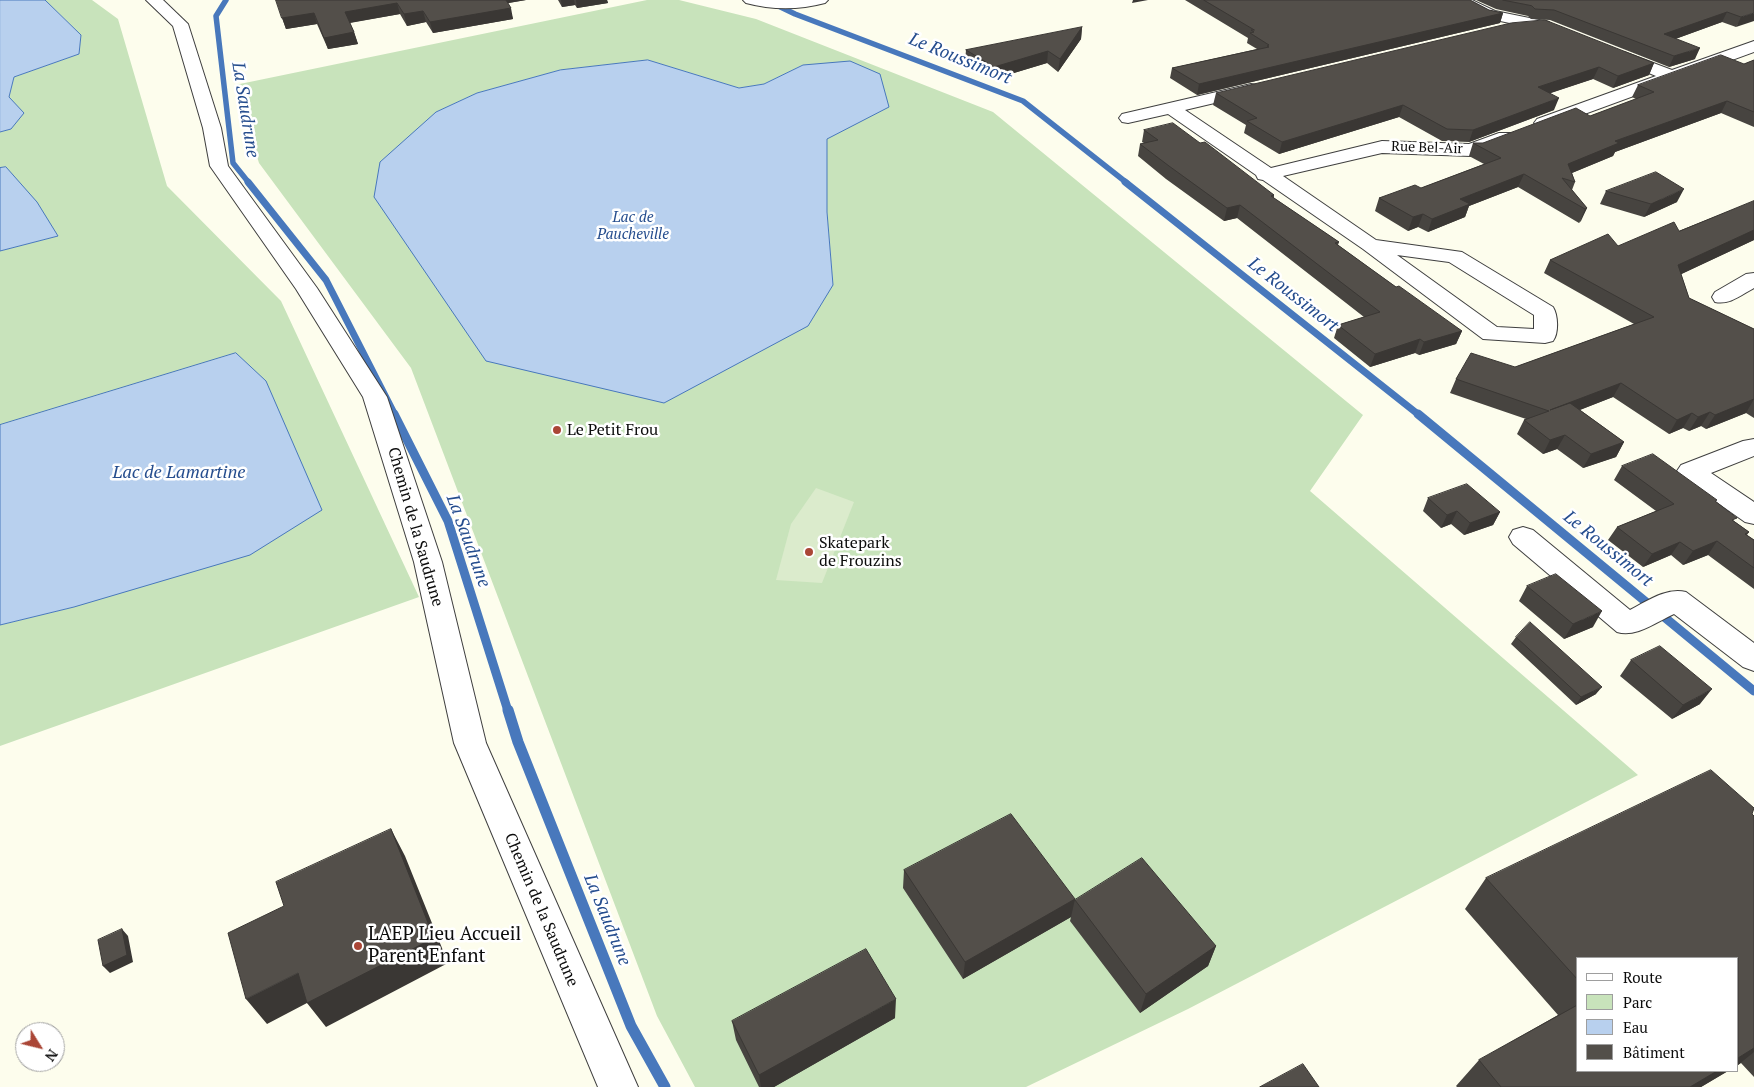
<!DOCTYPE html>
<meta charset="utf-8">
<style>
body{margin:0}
#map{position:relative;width:1754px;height:1087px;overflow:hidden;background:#fdfded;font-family:"PT Serif",serif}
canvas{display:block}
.legend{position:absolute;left:1576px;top:957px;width:162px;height:115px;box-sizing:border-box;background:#fff;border:1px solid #9e9e9e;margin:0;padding:6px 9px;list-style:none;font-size:15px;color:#0c0c0c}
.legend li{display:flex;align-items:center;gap:10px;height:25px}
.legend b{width:25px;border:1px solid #9e9e9e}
.north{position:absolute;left:15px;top:1022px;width:50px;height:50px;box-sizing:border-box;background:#fff;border:1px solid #9e9e9e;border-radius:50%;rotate:126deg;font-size:14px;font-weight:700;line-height:20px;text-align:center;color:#0c0c0c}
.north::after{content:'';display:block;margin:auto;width:18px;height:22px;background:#aa4636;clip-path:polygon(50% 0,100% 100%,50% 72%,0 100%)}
</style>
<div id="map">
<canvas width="1754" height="1087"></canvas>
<ul class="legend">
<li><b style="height:6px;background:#fff"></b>Route</li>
<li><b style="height:14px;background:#c8e3bb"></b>Parc</li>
<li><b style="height:14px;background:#b8d0ee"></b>Eau</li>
<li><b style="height:14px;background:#534f4a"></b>Bâtiment</li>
</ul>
<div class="north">N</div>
</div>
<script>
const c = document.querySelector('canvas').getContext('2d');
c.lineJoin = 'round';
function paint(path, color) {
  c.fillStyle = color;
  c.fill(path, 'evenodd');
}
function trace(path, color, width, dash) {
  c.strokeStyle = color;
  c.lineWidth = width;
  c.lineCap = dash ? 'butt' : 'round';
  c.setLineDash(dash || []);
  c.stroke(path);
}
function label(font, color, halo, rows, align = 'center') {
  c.font = font + ' "PT Serif",serif';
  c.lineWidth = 5;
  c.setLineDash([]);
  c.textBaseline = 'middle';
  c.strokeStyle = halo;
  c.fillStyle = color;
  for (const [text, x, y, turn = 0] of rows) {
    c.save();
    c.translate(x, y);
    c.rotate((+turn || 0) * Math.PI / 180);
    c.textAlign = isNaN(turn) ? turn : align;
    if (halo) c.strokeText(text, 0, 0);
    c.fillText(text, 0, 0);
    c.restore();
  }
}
paint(new Path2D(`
 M45,0h47l26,19 49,167 114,115 138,296 -419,149v-121l74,-18 162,-254 -236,72v-174l58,-15 -52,-69 -6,1v-36l11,-3 -2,-32 5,-20 65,-23 2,-19z
 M647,0h32l77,19 237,93 370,303 -53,76 328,284 -450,234 -162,78h-331l-38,-71 -246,-648 -152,-205 -24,-78zM648,60l91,28 25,-4 39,-19 24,74v73l6,73 -397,-173 41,-19 83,-23z`), '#c8e3bb');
paint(new Path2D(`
 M816,488l38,14 -32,81 -46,-3 15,-56z`), '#dbebcc');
const water = new Path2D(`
 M0,0h45l36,35 -2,19 -65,23 -5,20 15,16 -13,16 -11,3z
 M648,60l91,28 25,-4 39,-19 47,-4 30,13 9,33 -62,32v73l6,73 -25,41 -144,77 -178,-42 -112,-164 6,-35 56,-50 41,-19 83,-23z
 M6,167l31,35 21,34 -58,15v-83z
 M236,353l30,28 56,129 -72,45 -176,52 -74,18v-200z`);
paint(water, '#b8d0ee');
trace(water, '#4878bc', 1);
trace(new Path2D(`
 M226,0l-10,16 17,147 16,20
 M766,0l29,14 228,87 104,82`), '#4878bc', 5.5);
trace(new Path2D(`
 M248,182l78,98 69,135
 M1125,182l294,233`), '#4878bc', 7);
trace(new Path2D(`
 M394,414l54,107 60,190
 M1418,414l336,277`), '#4878bc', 9);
trace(new Path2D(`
 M508,710l10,32 113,284 34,61`), '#4878bc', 11);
const street = new Path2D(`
 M146,0h17l25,24 33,104 7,38 89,122 70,109 55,165 44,181 152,344h-40l-144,-344 -40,-181 -51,-165 -67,-108 -86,-123 -7,-38 -30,-102z
 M743,0h85l-3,3c-26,7 -53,7 -79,0z
 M1452,0h20l23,11 54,11 2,3 -8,5 -57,-12z
 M1754,41v11l-205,75h-12l-3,-4 3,-4 119,-43 -44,-18 -2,-3 2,-3h12l48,18z
 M1251,84l6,1 3,4 -3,4 -72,17 86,58 111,-27 87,3 30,-11h12l3,4 -3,4 -40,15 -89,-3 -99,23 93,64 86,12 91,55c5,8 6,26 0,34l-8,2 -62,-4 -120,-90 -100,-69 -5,-1 -2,-4 -88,-61 -40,9 -6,-1 -3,-4 3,-4zM1397,255l52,7 85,53v14l-37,-2z
 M1754,273v15c-13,7 -24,17 -39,14l-3,-5 3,-5 31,-18z
 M1754,439v17l-43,17 43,29v22l-9,-2 -64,-45 -4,-6 4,-6 62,-24z
 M1523,527l10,3 97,80c17,-9 37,-23 56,-18l68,51v28l-11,-4 -69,-53c-18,8 -38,24 -57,18l-104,-88 -4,-7 4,-7z`);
trace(street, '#3f3f3f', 2);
paint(street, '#fff');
paint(new Path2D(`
 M276,0h250l-18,3 5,16 -80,14 -7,-11 -19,4 -7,-12 -50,9 4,9 4,12 -30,5 -11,-25 -31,5z
 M558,0h49l1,3 -31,5 -2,-3 -13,2z
 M1185,0h285l19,10 14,3 -3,10 -303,72 -27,-17 2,-10 85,-19 -10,-6 1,-5z
 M1476,0h278l-18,27 -14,-5 -47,17 20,20 -26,8 -119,-47 -19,-1 -3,-3 -32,-7z
 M1082,27l-1,12 -23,33 -11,-9 -53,16 -29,-17 1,-12z
 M1754,60v67l-33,-14 -106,39 -2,4 -41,17 3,9 -3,8 15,18 -8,15 -61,-36 -49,19 -4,11 -37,15 -10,-5 -10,4 -33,-20 4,-13 42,-10 63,-24 -15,-8 4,-13h10l107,-27 46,-17 -4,-2 6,-12 106,-21z
 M1654,63l-5,12 -36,13 -20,-9 -43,14 4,17 -85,32 -27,-1 -43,-24 -120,37 -35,-21 2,-8 -33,-20 3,-12z
 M1144,130l56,13 74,52v3l65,44 -1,3 33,24 25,18 66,44 -6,13 -37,11 -4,-2 -45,14 -36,-29 4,-13 26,-8 -127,-99 -13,3 -58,-42 -28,-23 2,-12 4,-1 -2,-1z
 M1606,191l71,11 -33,15 -44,-13z
 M1754,201v39l-73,34 8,24 65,31v89l-8,-5 -40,16 -5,-3 -12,5 -6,-3 -14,6 -56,-37 -33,13 44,32 -8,15 -33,11 -26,-19 -14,5 -26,-20 7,-14 2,-1 -76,-26 6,-14 59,-12 119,-43 -90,-51 6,-13 68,-14 61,-15z
 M1622,466l94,36 18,19 15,11 -2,3 7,5v49l-46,-34 -25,10 -12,-10 -28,12 -35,-27 9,-13 39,-16 -42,-31z
 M1428,498l72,14 -7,13 -29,10 -13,-11 -10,4 -18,-17z
 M1527,586l66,41 -29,12 -45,-38z
 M1516,637l80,57 -20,11 -65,-61z
 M1631,660l69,44 -28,15 -52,-43z
 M1752,814l2,2v261l-13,-14 -3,2v-107h-160v113h150l-27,16h-244l-1,-1 23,-26 79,-45 -93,-106 21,-31z
 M904,870l171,29v1l141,46 -8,20 -68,47 -70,-92 1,-4 -108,62 -60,-91z
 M895,1018l-121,69h-15l-23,-47 -4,-19z`), '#474440');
paint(new Path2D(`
 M503,0h23l-23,4z
 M561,0h13l1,5 -13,2z
 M576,0h31l1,3 -31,5z
 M1133,0h15l-16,3z
 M397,3l3,11 -52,9 -3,-11z
 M511,8l2,11 -80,14 -3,-11z
 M423,11l3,11 -19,4 -3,-12z
 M1727,12l-5,10 -63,23 5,-11z
 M314,13l3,11 -31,5 -4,-11z
 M1503,13l-3,10 -303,72 2,-11z
 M1754,13v8l-18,6 5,-10z
 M1082,27l-1,12 -23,33 2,-13z
 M354,32l4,12 -30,5 -4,-11z
 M1700,48l-5,11 -26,8 5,-11z
 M1048,51l-1,12 -53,16v-12z
 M1654,63l-5,12 -36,13 5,-12z
 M1599,67l-6,12 -60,20 5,-12z
 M1559,98l-5,12 -85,32 4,-12z
 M1727,101l-6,12 -106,39 -2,4 -51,21 6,-13 47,-23z
 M1403,105l-4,12 -120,37 3,-12z
 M1524,174l-6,13 -49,19 -4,11 -37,15 4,-13 28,-20z
 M1684,189l-7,13 -33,15 7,-13z
 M1240,205l-3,13 -13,3 3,-13z
 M1587,208l-6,13 -2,2 6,-14z
 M1423,214l-5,13 -10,4 5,-14z
 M1754,230v10l-83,39 7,-14z
 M1462,331l-6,13 -37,11 5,-13z
 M1420,339l-5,14 -45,14 5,-13z
 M1621,383l-8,14 -70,27 7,-14z
 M1754,399l-8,14 -40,16 9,-14z
 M1710,412l-9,14 -12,5 9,-14z
 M1692,413l-9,15 -14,6 8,-14z
 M1565,435l-8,14 -14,5 7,-14z
 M1624,442l-8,15 -33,11 8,-14z
 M1457,511l-6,13 -10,4 6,-13z
 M1500,512l-7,13 -29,10 6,-12z
 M1717,541l-9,14 -25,10 10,-14z
 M1680,542l-9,13 -28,12 9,-13z
 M1602,611l-9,16 -29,12 9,-15z
 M1602,687l-6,7 -20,11 5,-8z
 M1712,689l-12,15 -28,15 11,-14z
 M391,829l14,27 43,107 -122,64 -19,-24 -40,21 -21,-25 52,-26z
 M1075,899l-4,18 -108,62 2,-17z
 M122,929l6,7 5,26 -23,11 -7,-7z
 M1216,946l-8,20 -68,47 6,-19z
 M896,999l-1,19 -121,69h-13l-2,-12z
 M1754,1048v4l-16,13v-7z
 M1717,1071h11l-27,16h-11z`), '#3a3734');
const building = new Path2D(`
 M276,0h230l5,8 -81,14 -7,-11 -19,3 -7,-11 -52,9 9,20 -30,6 -10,-25 -32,5z
 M1204,0h266l19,10 14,3 -304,71 -27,-16 97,-21 -2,-1 2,-1 -19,-12 4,-1 -3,-2h3z
 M1503,0h251v13l-13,4 -14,-5 -63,22 36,14 -26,8 -120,-46 -19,-1 -3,-3z
 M1545,20l109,43 -36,13 -19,-9 -61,20 21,11 -86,32 -26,-1 -44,-24 -121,37 -35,-21 10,-3 -41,-25 295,-70z
 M1082,27l-22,32 -12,-8 -54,16 -28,-17z
 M1721,55l23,9 10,-4v52l-27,-11 -112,40 4,2 -51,21 7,18 -13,-4 25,30 -2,1 -61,-35 -64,25 10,5 -38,15 -9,-5 -10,3 -34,-19 36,-13 6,3 80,-30 -28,-15h10l93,-35 14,8 64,-24 -16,-7z
 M1173,123l27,20 5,-1 69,53 -3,1 68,46 -4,1 36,26 25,18 3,-1 63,45 -38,11 -4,-3 -45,15 -37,-29 42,-13 -140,-107 -13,3 -58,-42 -29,-22 18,-4 -14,-10z
 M1656,172l28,17 -33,15 -45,-13z
 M1754,201v29l-76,35 11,33 65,31v70l-39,16 -5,-3 -12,5 -6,-4 -15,7 -56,-37 -71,27 20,-7 54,39 -33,12 -26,-19 -15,5 -26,-20 25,-9 -93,-32 15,-26 44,14 139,-50 -104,-57 58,-26 10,12 56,-24 5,9z
 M1653,454l64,46 -2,1 22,17 -5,2 17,12 -4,2 9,6v28l-37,-27 -24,10 -13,-9 -28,12 -35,-27 57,-23 -52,-38z
 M1467,484l33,28 -30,11 -13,-12 -10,4 -19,-17z
 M1556,574l46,37 -29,13 -46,-38z
 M1530,622l72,65 -21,10 -65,-60z
 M1660,646l52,43 -29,16 -52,-45z
 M1711,770l43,38 -2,6 2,2v232l-16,10v-100h-160v22l-92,-102z
 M1011,814l64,85 -110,63 -61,-92z
 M391,829l43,109 -127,65 -9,-30 -52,26 -18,-66 56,-27 -8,-24z
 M1142,858l74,88 -70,48 -71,-94z
 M122,929l5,26 -24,11 -5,-26z
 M866,949l30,50 -137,76 -27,-54z
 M1578,1005v66h139l-27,16h-189l-22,-27z
 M1303,1064l16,23h-59z`);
paint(building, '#534f4a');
trace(building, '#3a3734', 1);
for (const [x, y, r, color] of [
 [557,430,5,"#aa4636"],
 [809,552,5,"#aa4636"],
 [358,946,5,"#aa4636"]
]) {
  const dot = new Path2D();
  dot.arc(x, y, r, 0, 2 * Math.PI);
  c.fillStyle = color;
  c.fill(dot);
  trace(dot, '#fff', 2);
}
label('14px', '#0c0c0c', '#fff', [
 ["Rue Bel-Air",1427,148,2]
]);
label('italic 15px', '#254d8e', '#fff', [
 ["Lac de",633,218],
 ["Paucheville",633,235]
]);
label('16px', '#0c0c0c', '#fff', [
 ["Le Petit Frou",567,430],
 ["Skatepark",819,543],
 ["de Frouzins",819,561]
], 'left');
label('16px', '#0c0c0c', '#fff', [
 ["Chemin de la Saudrune",415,527,74],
 ["Chemin de la Saudrune",541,910,67]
]);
label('italic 18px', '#254d8e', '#fff', [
 ["Le Roussimort",960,59,22],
 ["La Saudrune",245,110,81],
 ["Le Roussimort",1293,295,38],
 ["Lac de Lamartine",179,473],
 ["La Saudrune",468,541,70],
 ["Le Roussimort",1608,549,39],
 ["La Saudrune",607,920,68]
]);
label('19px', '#0c0c0c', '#fff', [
 ["LAEP Lieu Accueil",368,935],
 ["Parent Enfant",368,957]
], 'left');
</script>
